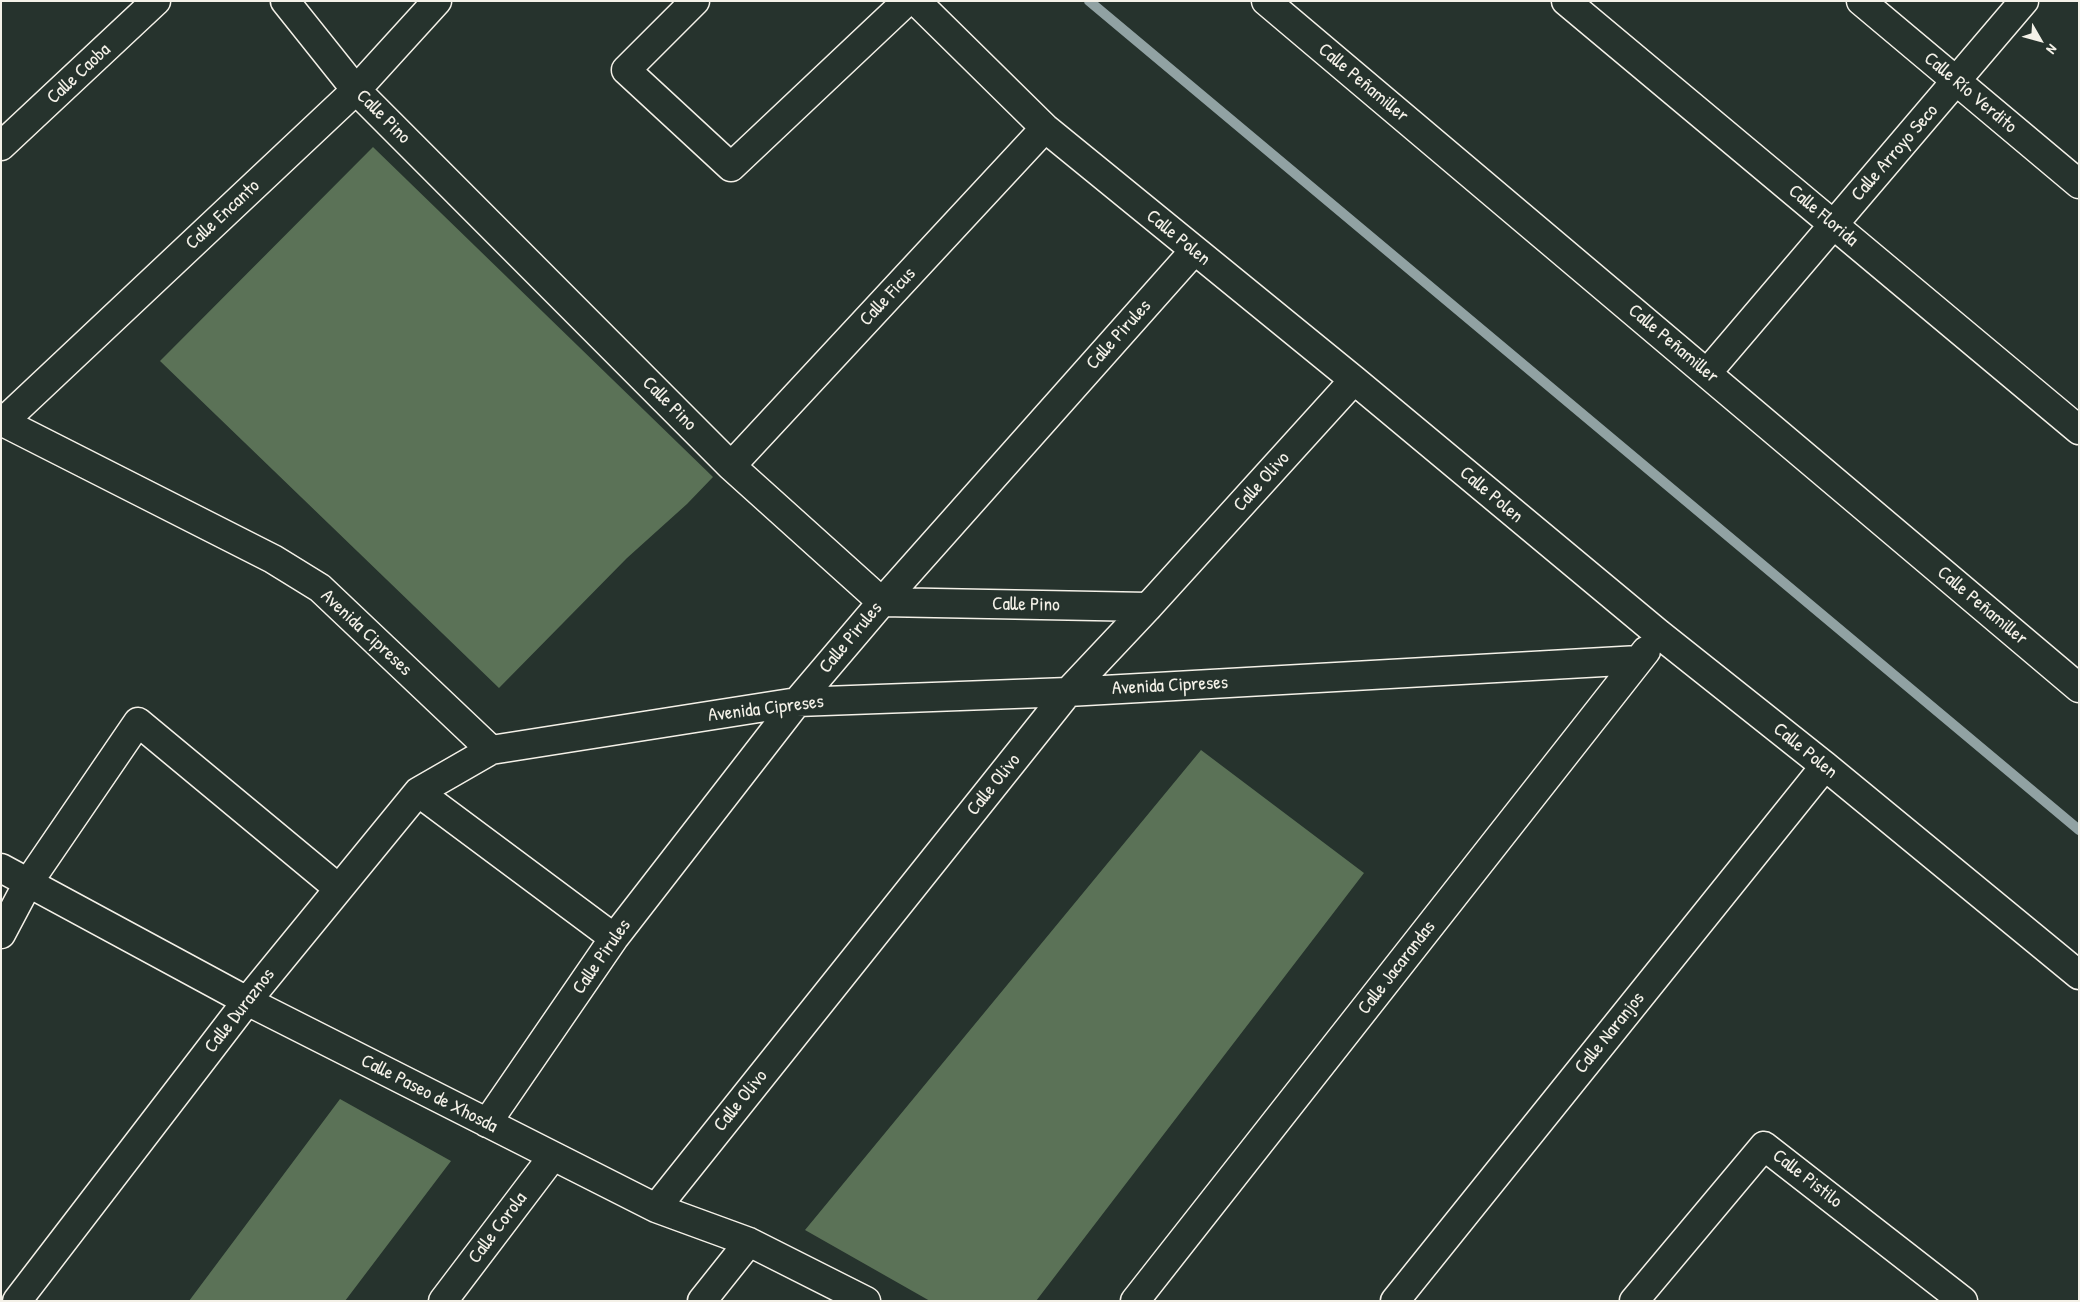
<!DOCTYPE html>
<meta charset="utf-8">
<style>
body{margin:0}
#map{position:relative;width:2080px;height:1302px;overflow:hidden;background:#26332d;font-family:"Patrick Hand",sans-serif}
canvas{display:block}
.frame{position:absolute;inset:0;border:2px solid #f4f1e8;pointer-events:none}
.north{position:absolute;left:2015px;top:15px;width:50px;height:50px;-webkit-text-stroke:4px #26332d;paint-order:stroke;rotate:128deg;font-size:14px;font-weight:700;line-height:20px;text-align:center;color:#f4f1e8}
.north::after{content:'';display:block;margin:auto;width:18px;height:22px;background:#f4f1e8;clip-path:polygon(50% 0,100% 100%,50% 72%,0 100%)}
</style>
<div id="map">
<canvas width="2080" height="1302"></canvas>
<div class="frame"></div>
<div class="north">N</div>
</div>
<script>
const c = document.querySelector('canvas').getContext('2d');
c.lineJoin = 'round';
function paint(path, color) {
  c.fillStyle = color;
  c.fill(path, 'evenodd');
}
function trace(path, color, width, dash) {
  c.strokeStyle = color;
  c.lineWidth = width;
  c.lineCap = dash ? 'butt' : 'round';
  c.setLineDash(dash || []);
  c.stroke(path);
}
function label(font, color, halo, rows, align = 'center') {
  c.font = font + ' "Patrick Hand",sans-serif';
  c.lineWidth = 4;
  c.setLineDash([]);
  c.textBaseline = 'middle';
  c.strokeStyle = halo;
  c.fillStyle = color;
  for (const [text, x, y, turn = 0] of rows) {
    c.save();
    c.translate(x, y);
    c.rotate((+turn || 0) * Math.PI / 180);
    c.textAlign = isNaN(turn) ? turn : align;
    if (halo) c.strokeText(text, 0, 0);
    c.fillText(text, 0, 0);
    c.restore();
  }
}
paint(new Path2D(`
 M373,147l340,330 -26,27 -60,54 -128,130 -339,-327z
 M1201,750l163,123 -328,428h-106l-125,-71z
 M340,1099l111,62 -106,140h-156z`), '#5b7257');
trace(new Path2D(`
 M1089,1l990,829`), '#91a2a3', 10);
const street = new Path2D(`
 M285,1l71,89 375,376 151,136 266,5
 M695,1l-69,69 105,97 176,-166
 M916,1l129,127 309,252 305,254 166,132 254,209
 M1266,1l813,687
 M1566,1l513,429
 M1861,1l218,183
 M1,146l155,-145
 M1707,373l317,-372
 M1,421l272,138 47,29 171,162
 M3,422l353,-332 81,-89
 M731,466l314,-338
 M418,792l196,146
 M1,868l246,133 409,207 93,34 117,59
 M1,934l27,-51 110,-161 200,166
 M487,1123l127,-185 183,-236 85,-100 312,-351
 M656,1208l412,-516 80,-85 206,-227
 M17,1301l230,-300 171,-209 73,-42 306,-48 271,-10 571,-32
 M443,1301l110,-145
 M702,1301l47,-59
 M1135,1301l511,-650
 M1395,1301l430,-535
 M1634,1301l130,-155 199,155`);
trace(street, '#f4f1e8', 31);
trace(street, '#26332d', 28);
label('19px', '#f4f1e8', '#26332d', [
 ["Calle Caoba",79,74,-43],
 ["Calle Peñamiller",1363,83,40],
 ["Calle Río Verdito",1970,93,40],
 ["Calle Pino",383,117,45],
 ["Calle Arroyo Seco",1895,153,-49],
 ["Calle Encanto",223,215,-43],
 ["Calle Florida",1823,216,40],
 ["Calle Polen",1178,238,39],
 ["Calle Ficus",888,297,-47],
 ["Calle Pirules",1119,335,-48],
 ["Calle Peñamiller",1673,344,40],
 ["Calle Pino",669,404,45],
 ["Calle Olivo",1262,482,-48],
 ["Calle Polen",1491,495,40],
 ["Calle Pino",1026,605,1],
 ["Calle Peñamiller",1982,606,40],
 ["Avenida Cipreses",366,633,43],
 ["Calle Pirules",851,638,-50],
 ["Avenida Cipreses",1170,686,-3],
 ["Avenida Cipreses",766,709,-7],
 ["Calle Polen",1805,751,39],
 ["Calle Olivo",994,785,-51],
 ["Calle Pirules",602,957,-55],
 ["Calle Jacarandas",1397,968,-52],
 ["Calle Duraznos",240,1011,-52],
 ["Calle Naranjos",1610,1033,-51],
 ["Calle Paseo de Xhosda",429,1094,27],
 ["Calle Olivo",741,1101,-51],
 ["Calle Pistilo",1807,1179,38],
 ["Calle Corola",498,1228,-53]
]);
</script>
